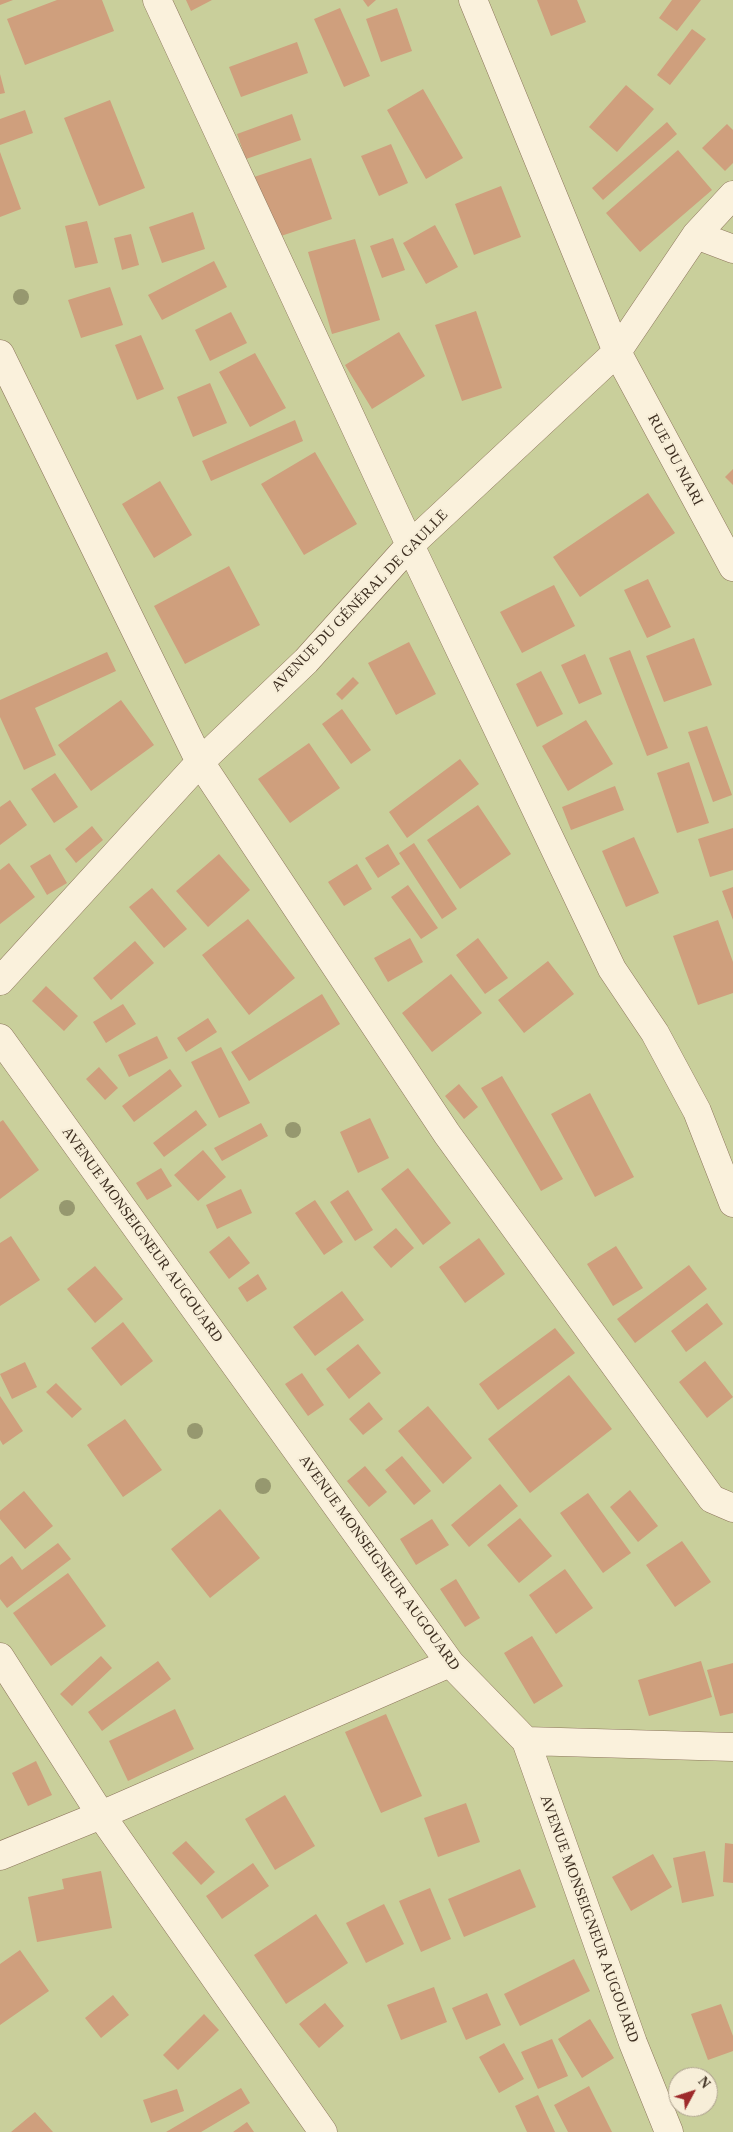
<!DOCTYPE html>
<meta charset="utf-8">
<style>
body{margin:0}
#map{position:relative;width:733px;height:2132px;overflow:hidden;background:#f0e4c8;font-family:Georgia,serif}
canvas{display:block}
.north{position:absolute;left:668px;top:2067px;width:50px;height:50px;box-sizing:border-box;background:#f7eed8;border:1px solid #ada18e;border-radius:50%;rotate:50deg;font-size:14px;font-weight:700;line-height:20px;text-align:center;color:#3d2e20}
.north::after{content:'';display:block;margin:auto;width:18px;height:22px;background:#9e2a2b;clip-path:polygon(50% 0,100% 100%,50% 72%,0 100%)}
</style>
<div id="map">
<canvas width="733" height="2132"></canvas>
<div class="north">N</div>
</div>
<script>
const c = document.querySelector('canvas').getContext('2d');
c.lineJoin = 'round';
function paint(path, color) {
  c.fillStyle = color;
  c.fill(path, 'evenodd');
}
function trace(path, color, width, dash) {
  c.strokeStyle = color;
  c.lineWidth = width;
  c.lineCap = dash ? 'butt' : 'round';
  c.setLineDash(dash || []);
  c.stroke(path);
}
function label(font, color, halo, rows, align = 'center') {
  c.font = font + ' Georgia,serif';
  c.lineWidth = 4.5;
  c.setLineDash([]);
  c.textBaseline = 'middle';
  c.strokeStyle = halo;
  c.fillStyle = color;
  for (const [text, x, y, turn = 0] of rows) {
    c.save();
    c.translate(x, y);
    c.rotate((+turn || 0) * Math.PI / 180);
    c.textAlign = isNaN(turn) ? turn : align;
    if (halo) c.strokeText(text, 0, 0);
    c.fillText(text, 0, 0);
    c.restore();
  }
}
paint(new Path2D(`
 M0,0h733v2132h-733zM678,2077h30v30h-30z`), '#c9cf9b');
paint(new Path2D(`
 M0,0h13l-13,5z
 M57,0h45l12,31 -89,34 -18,-46z
 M186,0h26l-21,11z
 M363,0h13l-8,7z
 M537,0h40l9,22 -35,14z
 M672,0h29l-24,31 -18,-13z
 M340,8l30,68 -26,11 -30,-68z
 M397,8l15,43 -31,11 -15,-43z
 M692,29l14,10 -36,46 -13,-10z
 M297,42l11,31 -67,24 -12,-30z
 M0,74l5,19 -5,1z
 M626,85l28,24 -37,43 -28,-25z
 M423,89l40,69 -37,21 -39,-69z
 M110,100l35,88 -46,18 -35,-88z
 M25,110l8,23 -33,12v-26z
 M292,114l9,26 -55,19 -9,-25z
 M667,122l10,12 -74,66 -11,-12z
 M727,124l6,6v33l-8,8 -23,-23z
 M391,144l17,39 -29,13 -18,-40z
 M678,150l34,40 -72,62 -34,-39z
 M0,152l21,57 -21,8z
 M311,158l21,61 -57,19 -21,-61z
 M501,186l20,51 -47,18 -19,-51z
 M193,212l12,37 -43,14 -13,-36z
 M87,221l11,42 -23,5 -10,-42z
 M435,225l23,42 -32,17 -23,-41z
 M131,234l8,31 -17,5 -8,-32z
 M393,238l12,32 -23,8 -12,-32z
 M355,239l25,81 -48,14 -24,-82z
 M214,261l13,26 -65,33 -14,-25z
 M110,287l13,38 -42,13 -13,-38z
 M476,311l26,77 -40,13 -27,-76z
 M231,312l16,31 -37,18 -15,-31z
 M399,332l26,44 -53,33 -27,-44z
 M141,335l23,54 -27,11 -22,-55z
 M255,353l31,55 -36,19 -31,-55z
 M210,383l17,40 -34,14 -16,-40z
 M295,420l8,21 -92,40 -9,-20z
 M315,452l42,72 -53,31 -43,-71z
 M733,469v16l-8,-8z
 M160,481l32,54 -38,23 -32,-54z
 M648,493l27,40 -95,64 -27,-40z
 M229,566l31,59 -75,39 -31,-58z
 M648,579l23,48 -24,11 -23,-48z
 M554,585l21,41 -53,27 -22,-41z
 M694,638l18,47 -48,17 -18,-46z
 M409,642l27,52 -40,21 -28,-52z
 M630,650l38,98 -21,8 -38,-98z
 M107,652l9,19 -81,37 21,47 -32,15 -24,-53v-17z
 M585,654l17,40 -23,10 -18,-39z
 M541,671l22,43 -26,13 -21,-43z
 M353,677l6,6 -17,17 -6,-6z
 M121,700l33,45 -63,46 -33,-46z
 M342,709l29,41 -20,14 -29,-40z
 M586,720l27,44 -45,27 -26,-45z
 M707,726l25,69 -19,7 -25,-70z
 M309,743l31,45 -50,35 -32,-44z
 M460,759l19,25 -72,54 -18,-26z
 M689,762l20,61 -32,10 -20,-60z
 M55,773l23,34 -24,16 -23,-34z
 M615,786l9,24 -53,20 -9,-23z
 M10,800l17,25 -27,20v-38z
 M478,805l33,49 -51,35 -33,-49z
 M92,826l11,14 -27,23 -11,-14z
 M733,828v42l-23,7 -12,-38z
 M634,837l25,56 -33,14 -24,-56z
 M414,843l43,66 -15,10 -43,-66z
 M388,844l12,20 -22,14 -13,-20z
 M50,854l17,29 -20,12 -17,-29z
 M219,854l31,36 -42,37 -32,-36z
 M9,863l26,34 -35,27v-54z
 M357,864l15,25 -28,17 -16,-24z
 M408,885l30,43 -17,11 -30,-42z
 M733,887v33l-11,-29z
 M152,888l35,41 -23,19 -35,-41z
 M248,919l47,59 -46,37 -47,-60z
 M718,920l15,42v31l-35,12 -25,-69z
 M410,938l13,24 -35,20 -14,-24z
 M478,938l30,40 -23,16 -29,-39z
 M135,941l19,22 -43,37 -18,-22z
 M548,961l26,33 -50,39 -26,-33z
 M451,974l31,39 -50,39 -30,-39z
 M46,986l32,30 -14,15 -32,-30z
 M322,994l18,30 -91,57 -18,-29z
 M123,1004l13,20 -30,19 -13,-21z
 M208,1018l9,14 -31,20 -9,-14z
 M157,1036l11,22 -39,19 -11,-22z
 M221,1047l29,56 -31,15 -28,-56z
 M99,1067l19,21 -13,12 -19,-21z
 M170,1069l12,17 -48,36 -12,-16z
 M502,1076l61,103 -22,12 -60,-103z
 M459,1084l19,23 -14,12 -19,-23z
 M590,1093l44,84 -39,20 -44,-83z
 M196,1110l11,15 -43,32 -11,-14z
 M370,1118l19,40 -31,15 -18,-41z
 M3,1120l36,50 -39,29v-77z
 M261,1123l7,13 -46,25 -8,-13z
 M203,1150l23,27 -28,24 -24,-26z
 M161,1168l11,18 -25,14 -11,-17z
 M408,1168l43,55 -28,22 -42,-56z
 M241,1189l11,24 -35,16 -11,-24z
 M348,1190l25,40 -18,11 -25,-39z
 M315,1200l28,42 -19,13 -29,-42z
 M396,1228l18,20 -23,20 -18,-21z
 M11,1236l29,44 -40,26v-63z
 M229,1236l21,27 -21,16 -20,-27z
 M479,1238l26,36 -40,29 -26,-36z
 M616,1246l27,42 -30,18 -26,-42z
 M689,1265l18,24 -72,54 -18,-24z
 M95,1266l28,33 -28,24 -28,-34z
 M258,1274l9,15 -20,13 -9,-14z
 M342,1291l22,29 -49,36 -22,-29z
 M707,1303l16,21 -37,28 -15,-21z
 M123,1322l30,39 -32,25 -30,-38z
 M555,1328l20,25 -77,57 -19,-26z
 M358,1344l23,29 -32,26 -23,-30z
 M705,1361l28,36 -26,21 -28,-36z
 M25,1362l12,25 -25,12 -12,-25z
 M302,1373l22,32 -16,11 -23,-32z
 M569,1375l43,54 -82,64 -42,-54z
 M56,1383l26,26 -10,9 -26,-26z
 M0,1396l23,35 -20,14 -3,-5z
 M369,1402l14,17 -20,16 -14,-16z
 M428,1406l44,52 -29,26 -45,-53z
 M125,1419l37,51 -39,27 -36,-52z
 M402,1456l29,35 -17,14 -29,-35z
 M365,1466l22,26 -18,15 -22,-26z
 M500,1484l18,22 -49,41 -18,-22z
 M630,1490l28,36 -20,16 -28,-35z
 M24,1491l29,35 -28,23 -25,-30v-8z
 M588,1493l43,60 -28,20 -43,-60z
 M220,1509l40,49 -50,40 -39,-49z
 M520,1518l32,38 -33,27 -32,-38z
 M432,1519l17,26 -33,20 -16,-26z
 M682,1541l29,41 -36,25 -29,-42z
 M58,1543l13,16 -64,49 -7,-9v-34l12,-9 10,14z
 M565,1569l28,39 -37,26 -27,-39z
 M68,1573l38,53 -55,40 -38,-53z
 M456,1579l24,39 -15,9 -25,-38z
 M532,1636l31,50 -29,18 -30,-51z
 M101,1656l11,12 -40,38 -12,-12z
 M158,1661l13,18 -69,52 -14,-19z
 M701,1661l11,36 -63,19 -11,-36z
 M733,1663v50l-13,3 -13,-46z
 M175,1709l19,40 -66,32 -19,-40z
 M386,1714l36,82 -41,17 -36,-81z
 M36,1761l16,34 -24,11 -16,-33z
 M285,1795l30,51 -40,24 -30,-51z
 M466,1803l14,39 -42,15 -14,-39z
 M186,1841l29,31 -14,13 -29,-32z
 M725,1843l8,1v39l-10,-1z
 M705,1851l9,45 -32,7 -9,-45z
 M653,1854l19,33 -41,24 -19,-34z
 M253,1863l16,23 -47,33 -16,-23z
 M520,1869l16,38 -72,30 -16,-38z
 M101,1871l11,57 -75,14 -9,-45 36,-8 -2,-10z
 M430,1888l21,51 -30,13 -22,-51z
 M384,1904l20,40 -38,19 -20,-40z
 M316,1914l32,49 -62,41 -32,-49z
 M20,1950l29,41 -49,34v-61z
 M574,1959l16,32 -70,35 -16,-32z
 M434,1987l13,35 -46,18 -14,-35z
 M487,1993l14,32 -35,15 -14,-32z
 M113,1995l16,20 -28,23 -16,-20z
 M325,2003l19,23 -25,22 -20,-24z
 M721,2004l12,32v15l-25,9 -17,-46z
 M204,2014l15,16 -41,40 -15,-15z
 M590,2019l24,39 -32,20 -24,-39z
 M552,2039l16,37 -30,13 -17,-37z
 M504,2043l20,36 -25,14 -20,-36z
 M589,2086l23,46h-44l-14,-27z
 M241,2088l9,15 -49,29h-35z
 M177,2089l7,22 -33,12 -8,-23z
 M538,2095l17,37h-28l-12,-26z
 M35,2112l18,20h-42z
 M247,2122l7,10h-21z`), '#cf9f7d');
const street = new Path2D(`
 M157,0l253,545 202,424 43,64 42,78 36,92
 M473,0l144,352 116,215
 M696,235l37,14
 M0,354l200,408 247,372 265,365 21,9
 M0,981l200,-219 106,-101 104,-116 207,-193 79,-117 37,-40
 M0,1038l450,625 76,78 107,302 36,89
 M0,1657l101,158 222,317
 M526,1741l207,6
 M0,1856l101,-41 349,-152`);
trace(street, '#8d765c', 29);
trace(street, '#faf1dc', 28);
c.fillStyle = '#96986f';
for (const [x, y] of [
 [21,297],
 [293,1130],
 [67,1208],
 [195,1431],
 [263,1486]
]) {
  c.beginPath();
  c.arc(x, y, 8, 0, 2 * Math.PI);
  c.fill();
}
label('15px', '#3d2e20', '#f7eed8', [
 ["RUE DU NIARI",675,460,62],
 ["AVENUE DU GÉNÉRAL DE GAULLE",360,601,-46],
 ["AVENUE MONSEIGNEUR AUGOUARD",142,1235,54],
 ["AVENUE MONSEIGNEUR AUGOUARD",379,1563,54],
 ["AVENUE MONSEIGNEUR AUGOUARD",589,1919,70]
]);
</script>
